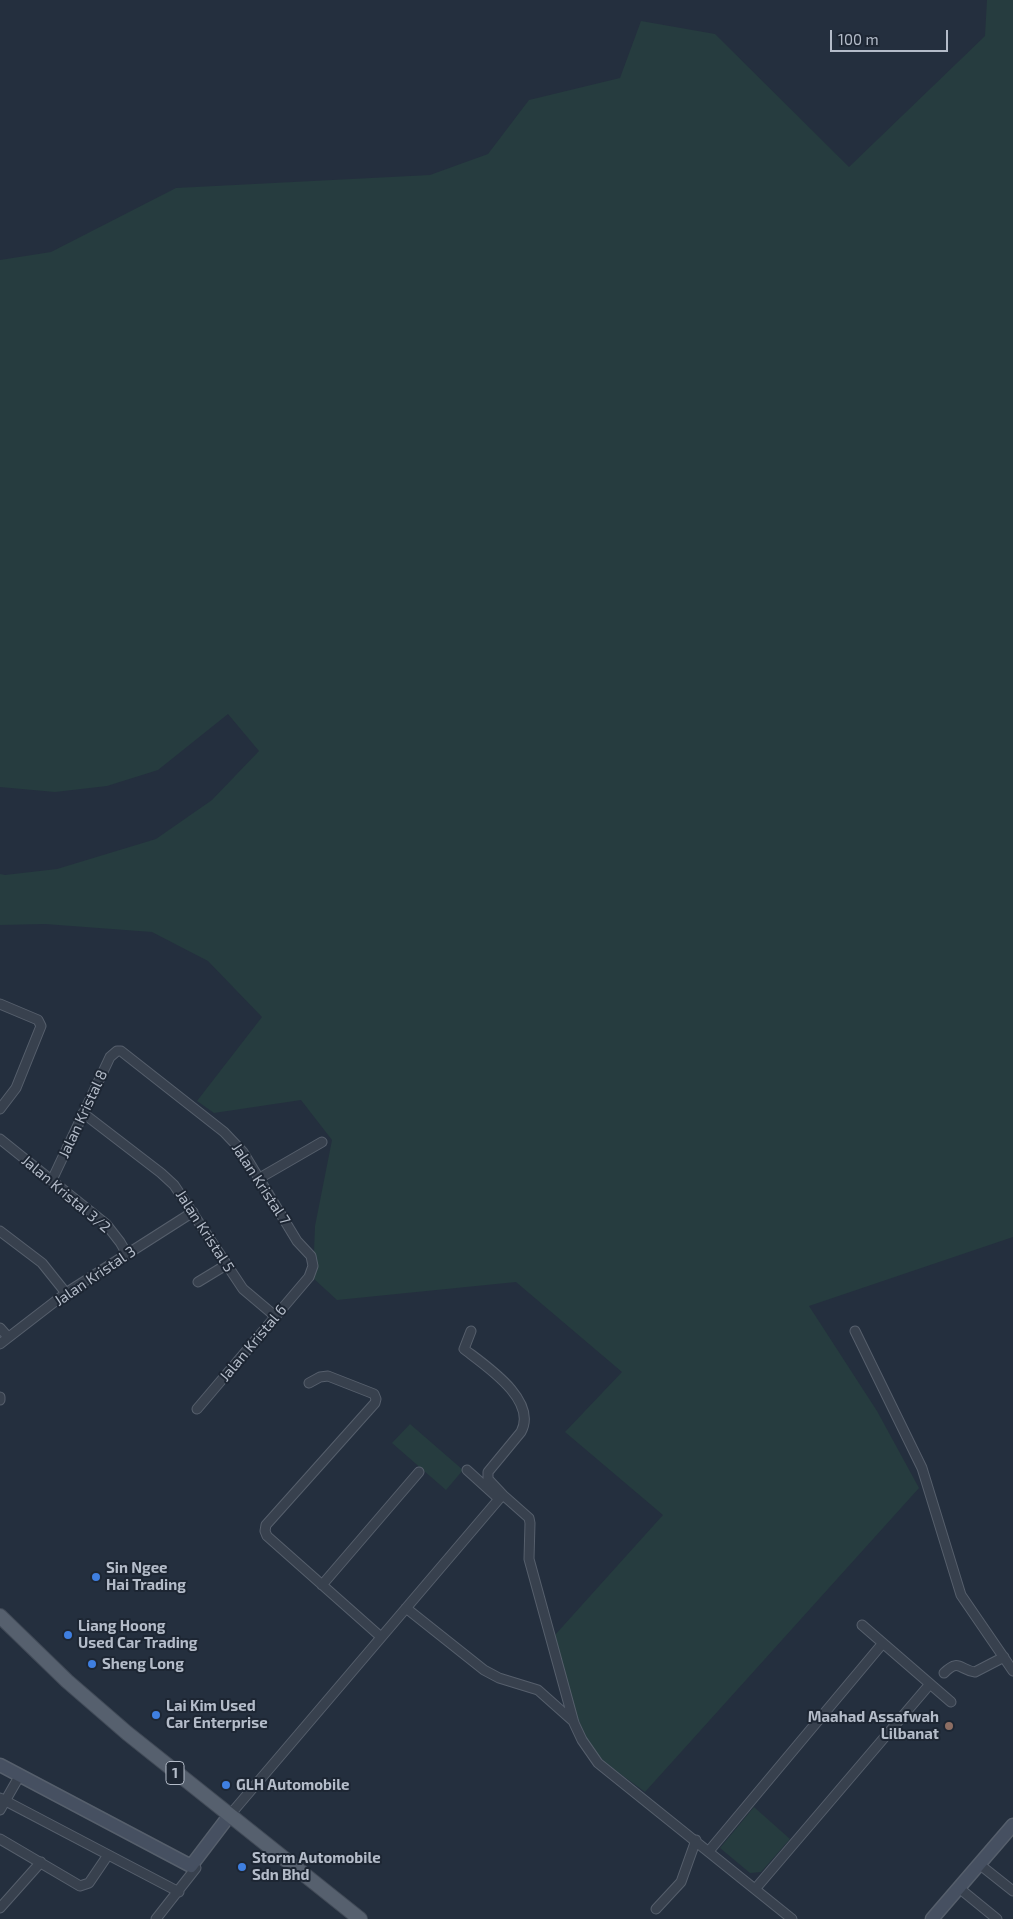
<!DOCTYPE html>
<style>
body{margin:0}
#map{position:relative;width:1013px;height:1919px;overflow:hidden;background:#242f3e;font-family:"Exo 2",sans-serif}
canvas{display:block}
.scale{position:absolute;left:830px;top:30px;width:118px;height:22px;box-sizing:border-box;border:2px solid #b4bcc9;border-top:0;padding-left:6px;font-size:15px;line-height:18px;white-space:nowrap;color:#b4bcc9;-webkit-text-stroke:4px #1d2633;paint-order:stroke}
</style>
<div id="map">
<canvas width="1013" height="1919"></canvas>
<div class="scale">100 m</div>
</div>
<script>
const c = document.querySelector('canvas').getContext('2d');
c.lineJoin = 'round';
function paint(path, color) {
  c.fillStyle = color;
  c.fill(path, 'evenodd');
}
function trace(path, color, width, dash) {
  c.strokeStyle = color;
  c.lineWidth = width;
  c.lineCap = dash ? 'butt' : 'round';
  c.setLineDash(dash || []);
  c.stroke(path);
}
function label(font, color, halo, rows, align = 'center') {
  c.font = font + ' "Exo 2",sans-serif';
  c.lineWidth = 4;
  c.setLineDash([]);
  c.textBaseline = 'middle';
  c.strokeStyle = halo;
  c.fillStyle = color;
  for (const [text, x, y, turn = 0] of rows) {
    c.save();
    c.translate(x, y);
    c.rotate((+turn || 0) * Math.PI / 180);
    c.textAlign = isNaN(turn) ? turn : align;
    if (halo) c.strokeText(text, 0, 0);
    c.fillText(text, 0, 0);
    c.restore();
  }
}
paint(new Path2D(`
 M987,0h26v1237l-204,69 68,105 42,77 -274,304c-14,-11 -30,-21 -43,-33 -27,-26 -37,-88 -47,-124l108,-120 -98,-83 57,-60 -106,-90 -179,18 -24,-22 2,-52 17,-86 -31,-40 -87,13 -17,-12 65,-84 -54,-56 -56,-29 -107,-8 -45,1v-51l5,1 52,-6 99,-30 56,-39 47,-49 -31,-37 -70,56 -51,16 -52,6 -55,-5v-527l51,-8 125,-64 254,-13 58,-21 41,-54 91,-22 21,-57 74,13 134,133 136,-131z
 M410,1424l53,46 -17,20 -54,-47z
 M754,1807l36,32 -29,33 -11,1 -30,-25z`), '#263c3f');
const street = new Path2D(`
 M0,1004l38,16 3,6 -25,62 -16,21
 M83,1113l78,60 13,12 69,104 32,27
 M0,1139l106,85 14,18 7,12
 M258,1179l64,-37
 M52,1180l58,-123 7,-6h4l103,81 19,20 54,89 14,15 2,10 -4,11 -112,132
 M0,1231l42,32 24,30
 M198,1282l28,-17
 M0,1328l8,9
 M471,1331l-7,18c22,17 74,51 57,83l-33,40v7l15,16
 M855,1331l67,137 39,127 52,76
 M0,1344l66,-51 127,-81
 M309,1383l11,-6 8,-1 46,18 2,5 -1,4 -109,122 -1,6 2,5 114,101
 M0,1397v3
 M467,1470l32,29 4,-4 26,23 1,5 -1,36 45,164 8,17 16,23 194,156
 M322,1585l97,-113
 M406,1608l78,62 15,8 39,12 36,32
 M862,1625l89,77
 M944,1673c15,-15 16,-3 31,-1l29,-15
 M0,1798l179,94
 M0,1810l20,-35
 M229,1816l270,-317
 M0,1839l80,47 9,-3 19,-28
 M709,1851l174,-208
 M979,1864l34,27
 M756,1888l174,-204
 M959,1888l38,31
 M0,1908l41,-46
 M656,1909l25,-27 15,-42
 M156,1919l40,-51`);
const secondary = new Path2D(`
 M0,1765l191,101 38,-50
 M932,1919l81,-94`);
const primary = new Path2D(`
 M0,1616l67,65 60,52 233,186`);
trace(street, '#565f6c', 11);
trace(secondary, '#565f6c', 15);
trace(primary, '#414a57', 16);
trace(street, '#38414e', 9);
trace(secondary, '#465061', 12);
trace(primary, '#56606e', 14);
for (const [x, y, r, color] of [
 [96,1577,5,"#3f7fe0"],
 [68,1635,5,"#3f7fe0"],
 [92,1664,5,"#3f7fe0"],
 [156,1715,5,"#3f7fe0"],
 [949,1726,5,"#8d6e63"],
 [226,1785,5,"#3f7fe0"],
 [242,1867,5,"#3f7fe0"]
]) {
  const dot = new Path2D();
  dot.arc(x, y, r, 0, 2 * Math.PI);
  c.fillStyle = color;
  c.fill(dot);
  trace(dot, '#1d2633', 2);
}
for (const [x, y, w] of [
 [175,1773,18]
]) {
  const box = new Path2D();
  box.roundRect(x - w / 2, y - 11.5, w, 23, 4);
  c.fillStyle = '#1d2633';
  c.fill(box);
  trace(box, '#b4bcc9', 1);
}
label('bold 14px', '#b4bcc9', null, [
 ["1",175,1773]
]);
label('15px', '#b4bcc9', '#1d2633', [
 ["Jalan Kristal 8",83,1114,-65],
 ["Jalan Kristal 7",261,1184,57],
 ["Jalan Kristal 3/2",66,1194,40],
 ["Jalan Kristal 5",205,1231,57],
 ["Jalan Kristal 3",95,1276,-34],
 ["Jalan Kristal 6",253,1343,-50]
]);
label('bold 15px', '#b4bcc9', '#1d2633', [
 ["Sin Ngee",106,1568],
 ["Hai Trading",106,1585],
 ["Liang Hoong",78,1626],
 ["Used Car Trading",78,1643],
 ["Sheng Long",102,1664],
 ["Lai Kim Used",166,1706],
 ["Car Enterprise",166,1723],
 ["Maahad Assafwah",939,1717,"right"],
 ["Lilbanat",939,1734,"right"],
 ["GLH Automobile",236,1785],
 ["Storm Automobile",252,1858],
 ["Sdn Bhd",252,1875]
], 'left');
</script>
